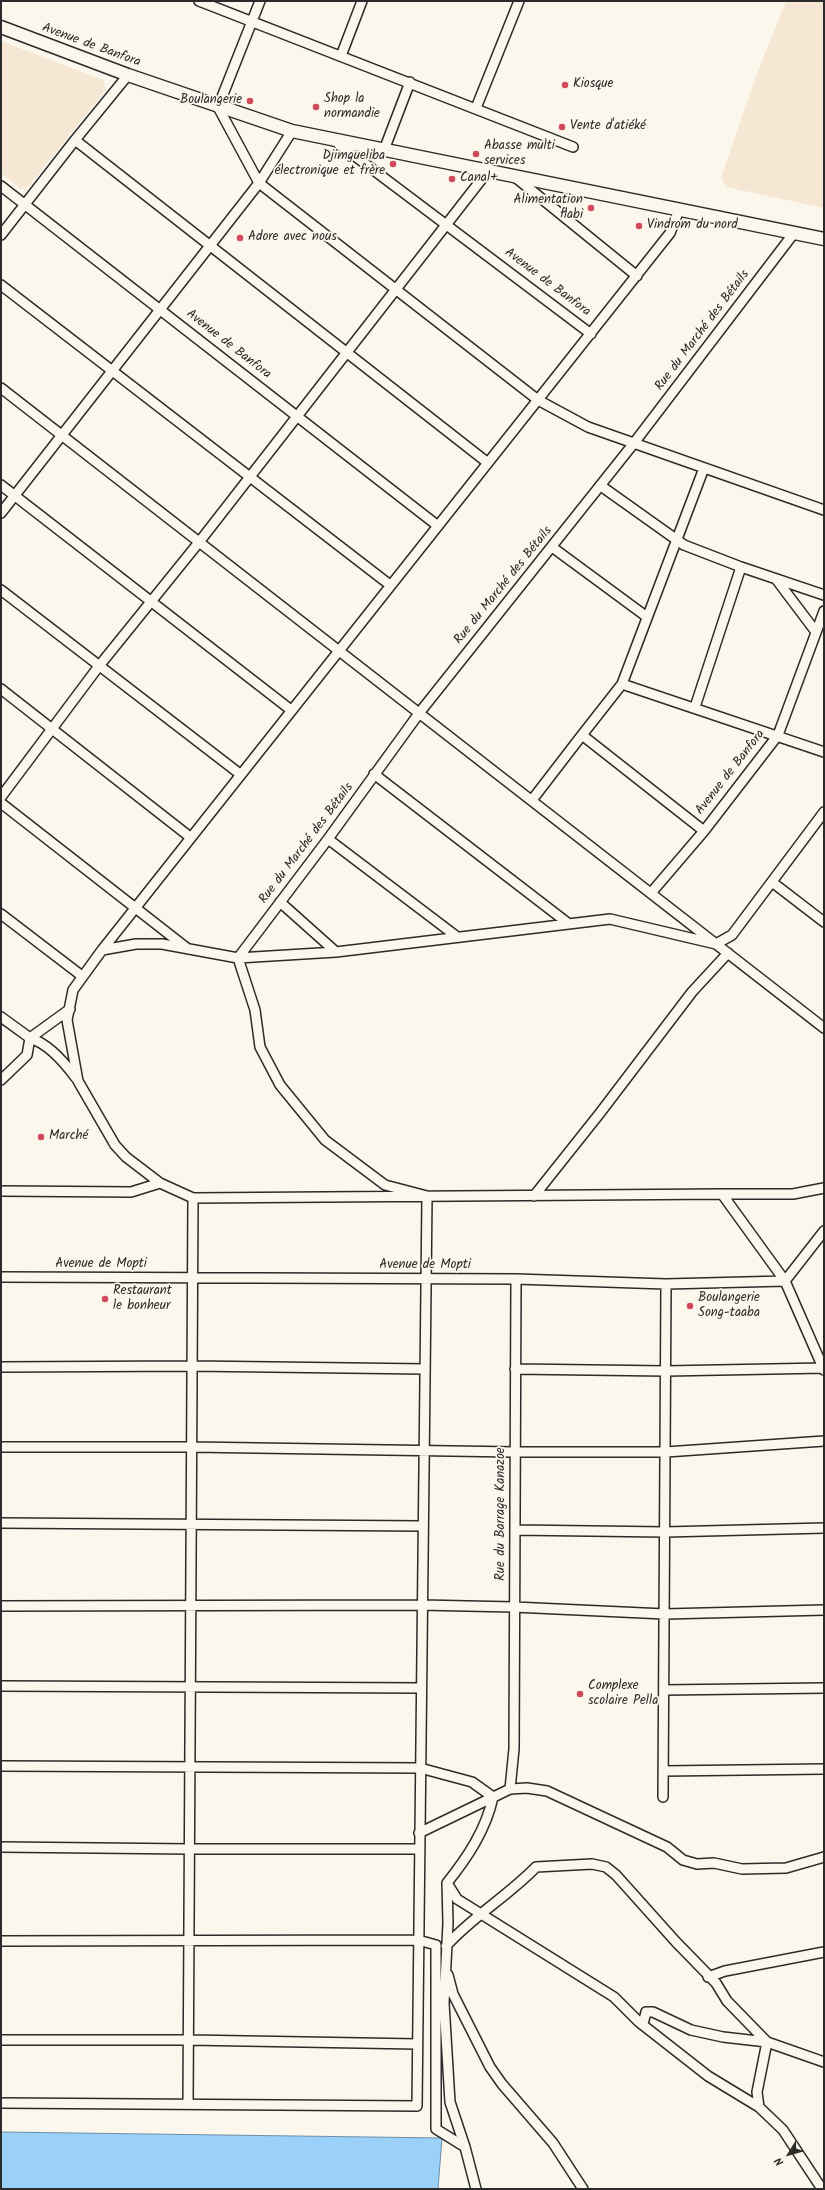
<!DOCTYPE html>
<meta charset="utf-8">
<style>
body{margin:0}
#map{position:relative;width:825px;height:2190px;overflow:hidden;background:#fbf7ec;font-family:Kalam,sans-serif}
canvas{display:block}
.frame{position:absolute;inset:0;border:2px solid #2b2b2b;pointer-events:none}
.north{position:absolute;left:769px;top:2134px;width:40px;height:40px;-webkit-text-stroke:3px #fbf7ec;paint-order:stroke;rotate:233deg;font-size:11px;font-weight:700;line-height:16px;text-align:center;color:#2b2b2b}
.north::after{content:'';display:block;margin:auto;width:14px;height:18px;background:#2b2b2b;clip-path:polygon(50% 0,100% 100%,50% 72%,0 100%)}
</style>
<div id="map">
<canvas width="825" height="2190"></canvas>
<div class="frame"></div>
<div class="north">N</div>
</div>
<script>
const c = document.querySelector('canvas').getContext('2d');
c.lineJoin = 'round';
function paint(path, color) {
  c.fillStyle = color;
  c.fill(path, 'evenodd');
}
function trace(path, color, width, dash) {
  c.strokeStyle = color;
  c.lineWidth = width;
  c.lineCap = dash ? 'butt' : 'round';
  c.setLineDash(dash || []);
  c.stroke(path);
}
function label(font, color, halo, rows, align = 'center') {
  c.font = font + ' Kalam,sans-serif';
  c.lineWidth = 3.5;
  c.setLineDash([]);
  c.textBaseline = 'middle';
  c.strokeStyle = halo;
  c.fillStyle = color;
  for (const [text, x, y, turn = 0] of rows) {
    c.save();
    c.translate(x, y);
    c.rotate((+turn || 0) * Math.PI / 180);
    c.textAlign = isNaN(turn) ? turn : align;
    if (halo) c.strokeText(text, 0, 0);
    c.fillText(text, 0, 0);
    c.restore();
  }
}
paint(new Path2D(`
 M786,1h38v207l-98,-21 -5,-9 36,-105z
 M1,41l102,39 3,10 -78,97 -7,2 -20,-16z`), '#f6e7d4');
const water = new Path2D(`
 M1,2132l441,6 -4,51h-437z`);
paint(water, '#9bd0f9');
trace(water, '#6e8ea7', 1);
const minor = new Path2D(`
 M199,1l374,146
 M260,1l-42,106 41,76 279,217 50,27 236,83
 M341,56l21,-55
 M476,108l43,-107
 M75,140l413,323
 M335,141l256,193
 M384,150l26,-68
 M515,177l122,99
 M1,186l437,340
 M1,235l74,-95 53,-65
 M1,285l389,300
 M1,388l823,640
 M1,485l290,225
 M601,486l83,59 57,22 83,28
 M1,513l258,-330 33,-52
 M552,547l95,70
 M776,579l40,53
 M1,590l239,184
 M622,684l202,68
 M1,689l189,148
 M695,707l46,-140
 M582,735l40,-51 82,-216
 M374,774l195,150
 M1,797l98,-131 101,-125 288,-370
 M532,800l50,-65 122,96
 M1,803l187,146
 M328,839l128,97
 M772,882l52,40
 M651,893l53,-62 74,-96 46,-124
 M280,902l56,50
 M1,914l81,62
 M102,950l568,-717 9,-23
 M1,1017l29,21 40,-29
 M1,1080l26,-25 3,-17c19,6 35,25 46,40
 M160,1183l33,15 529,-4 63,87 39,89
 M1,1191l130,1 29,-9 -34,-26 -11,-12 -37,-64 -11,-61 6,-30 29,-40 34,-6h26l76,14 98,-6 274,-33 106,25 16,-9 92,-123
 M722,1194h71l31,-6
 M534,1196l66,-83 92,-121 36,-39
 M1,1277l515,2 150,5 119,-3 39,-50
 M1,1367l192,-1 232,3
 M515,1369l151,2 158,-3
 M1,1447h191l323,5h151l158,-11
 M1,1523l421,3
 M515,1530l150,2 159,-4
 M1,1606l420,-1 93,2 151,7 159,-4
 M1,1686l420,2
 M664,1690l160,-2
 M1,1766l419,2 52,14 21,15
 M664,1771l160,-2
 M510,1789l4,-40 2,-470
 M663,1797l3,-513
 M419,1833l91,-44 17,-1 20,3 120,56 16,13 14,4 17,-1 28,6 44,-1 38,-11
 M1,1847l189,2h229
 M447,1883l10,16 157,98 25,25 69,54 51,31 24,23 39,59
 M1,1941l417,-1 18,5v184l29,18 11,42
 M446,1946c27,-30 62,-50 90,-79l56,-3 14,3 10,8 60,67 40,41 11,18 40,41
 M448,1975l5,19 37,73 12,17 51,59 30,46
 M708,1977l17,-6 99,-19
 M643,2024l3,-12h7l38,18 32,7 44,5 57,20
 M1,2040h188l228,4
 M1,2103l416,3 10,-910 -42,-11 -60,-45 -45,-55 -20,-38 -5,-37 -17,-52 90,-119 92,-127 214,-269 160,-210
 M188,2104l5,-906
 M759,2107l-2,-15 10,-50
 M465,2147l-15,-45 -6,-99 4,-80 -1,-40c20,-25 39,-53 46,-86`);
const major = new Path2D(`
 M1,27l127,48 164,56 532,108`);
trace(minor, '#2b2b2b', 12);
trace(major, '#2b2b2b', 15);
trace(minor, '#fbf7ec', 9);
trace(major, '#fbf7ec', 12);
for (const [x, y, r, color] of [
 [565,85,4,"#d1495b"],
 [250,101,4,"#d1495b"],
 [316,107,4,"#d1495b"],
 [562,127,4,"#d1495b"],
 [476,154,4,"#d1495b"],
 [393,164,4,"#d1495b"],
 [452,179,4,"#d1495b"],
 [591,208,4,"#d1495b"],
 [639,226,4,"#d1495b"],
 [240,238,4,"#d1495b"],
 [41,1137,4,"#d1495b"],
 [105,1299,4,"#d1495b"],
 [690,1306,4,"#d1495b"],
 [580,1694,4,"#d1495b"]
]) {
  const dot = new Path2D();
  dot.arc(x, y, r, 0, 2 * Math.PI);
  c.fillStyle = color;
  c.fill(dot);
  trace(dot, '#fbf7ec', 1.5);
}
label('13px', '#2b2b2b', '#fbf7ec', [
 ["Avenue de Banfora",91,46,20],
 ["Avenue de Banfora",547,283,37],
 ["Rue du Marché des Bétails",703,331,-53],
 ["Avenue de Banfora",228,345,38],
 ["Rue du Marché des Bétails",504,586,-51],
 ["Avenue de Banfora",731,773,-52],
 ["Rue du Marché des Bétails",307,844,-53],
 ["Avenue de Mopti",101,1265],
 ["Avenue de Mopti",425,1266],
 ["Rue du Barrage Kanazoe",502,1514,-90]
]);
label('13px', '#2b2b2b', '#fbf7ec', [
 ["Kiosque",573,85],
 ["Shop la",324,100],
 ["normandie",324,115],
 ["Boulangerie",242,101,"right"],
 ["Vente d'atiéké",570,127],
 ["Abasse multi",484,147],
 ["services",484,162],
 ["Djimgueliba",385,157,"right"],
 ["électronique et frère",385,172,"right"],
 ["Canal+",460,179],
 ["Alimentation",583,201,"right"],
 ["flabi",583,216,"right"],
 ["Vindrom du nord",647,226],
 ["Adore avec nous",248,238],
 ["Marché",49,1137],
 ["Restaurant",113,1292],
 ["le bonheur",113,1307],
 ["Boulangerie",698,1299],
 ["Song-taaba",698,1314],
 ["Complexe",588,1687],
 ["scolaire Pella",588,1702]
], 'left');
</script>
